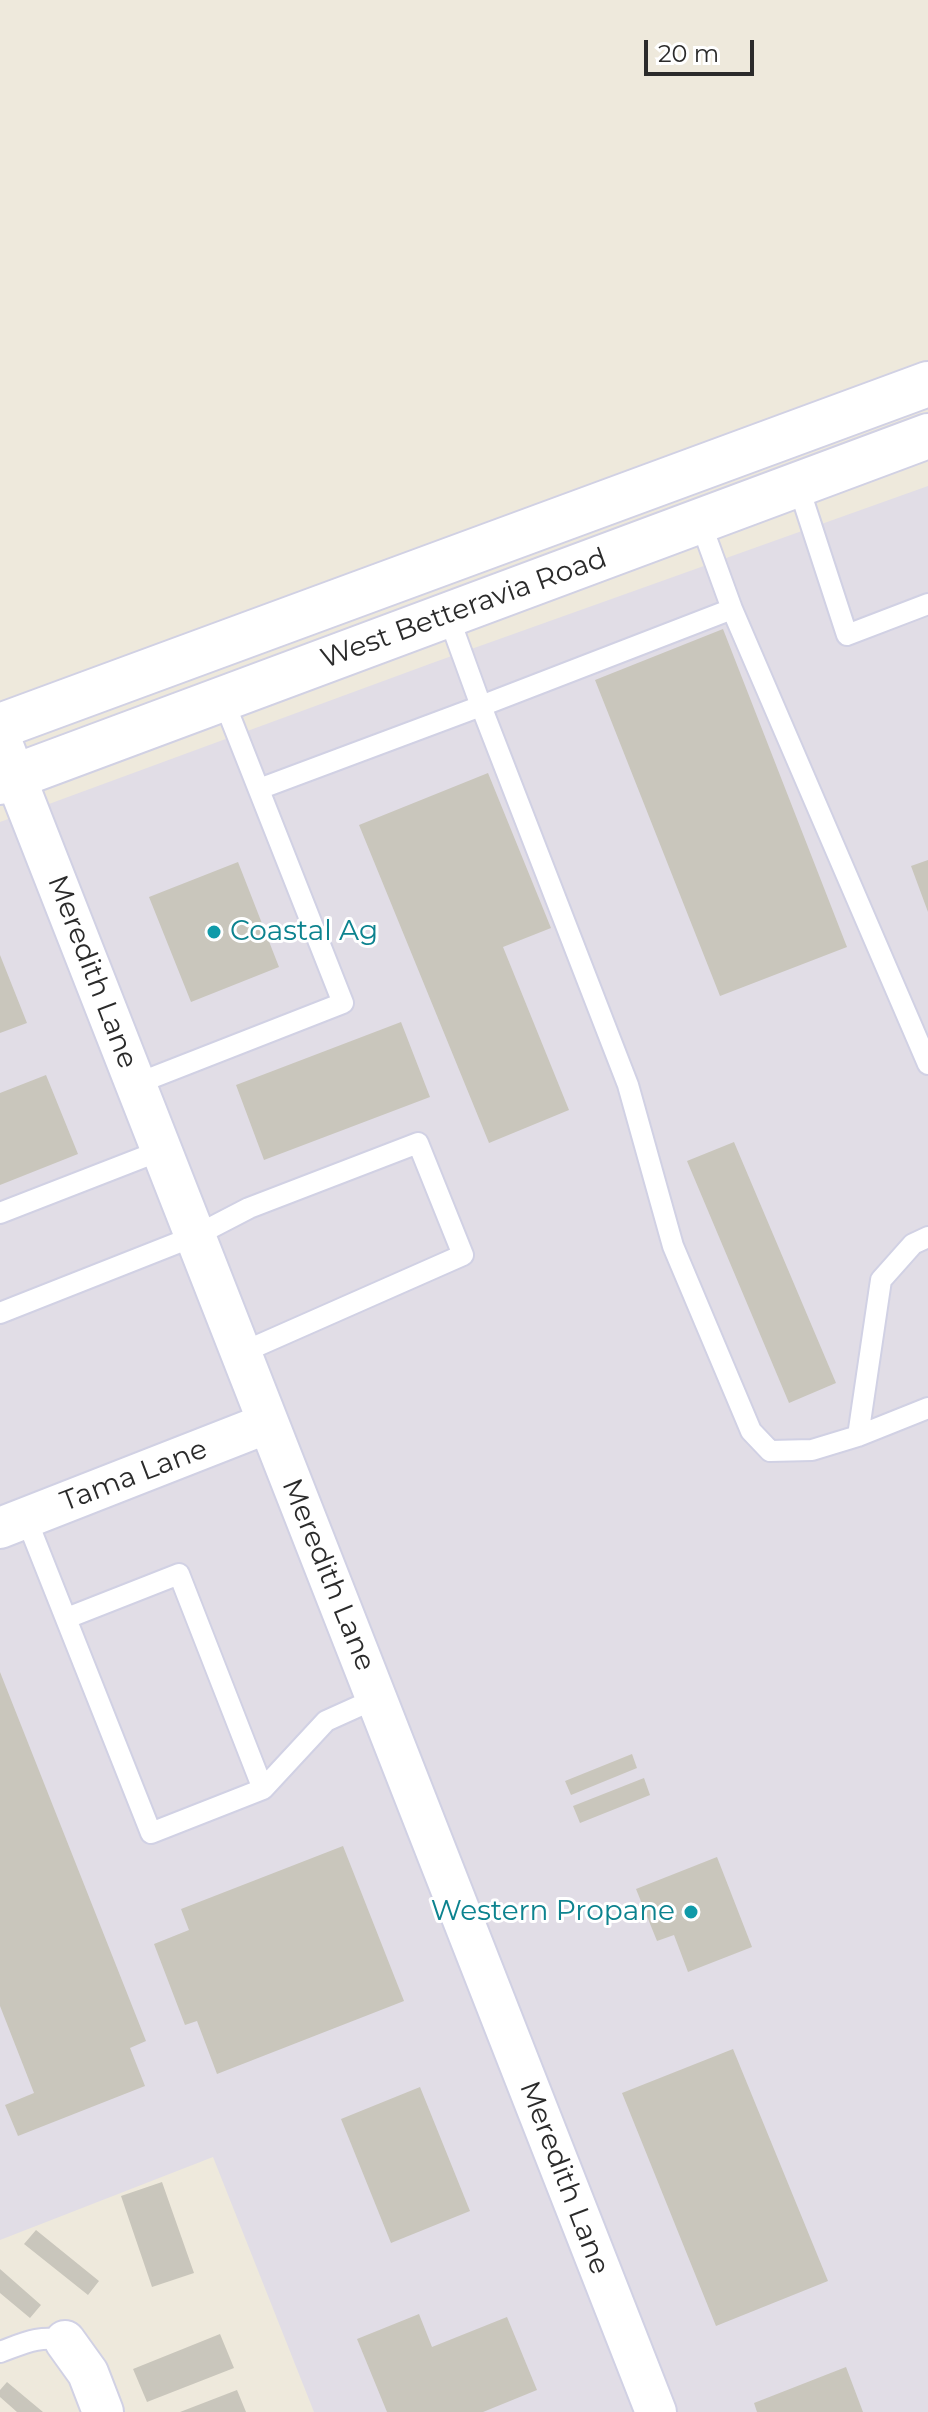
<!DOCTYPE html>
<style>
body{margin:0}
#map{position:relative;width:928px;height:2412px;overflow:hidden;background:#eee9dc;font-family:Montserrat,sans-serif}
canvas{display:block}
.scale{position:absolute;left:644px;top:40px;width:110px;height:36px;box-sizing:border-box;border:4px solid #2b2b2b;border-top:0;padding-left:10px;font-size:24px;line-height:28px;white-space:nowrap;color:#2b2b2b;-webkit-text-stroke:6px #fff;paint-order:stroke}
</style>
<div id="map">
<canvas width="928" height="2412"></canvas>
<div class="scale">20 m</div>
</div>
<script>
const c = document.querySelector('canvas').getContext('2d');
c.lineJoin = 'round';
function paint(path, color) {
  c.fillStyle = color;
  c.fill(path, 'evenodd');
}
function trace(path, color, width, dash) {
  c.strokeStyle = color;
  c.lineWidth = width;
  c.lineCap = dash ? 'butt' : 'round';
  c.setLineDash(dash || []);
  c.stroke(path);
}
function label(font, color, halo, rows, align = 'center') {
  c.font = font + ' Montserrat,sans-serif';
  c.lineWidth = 6;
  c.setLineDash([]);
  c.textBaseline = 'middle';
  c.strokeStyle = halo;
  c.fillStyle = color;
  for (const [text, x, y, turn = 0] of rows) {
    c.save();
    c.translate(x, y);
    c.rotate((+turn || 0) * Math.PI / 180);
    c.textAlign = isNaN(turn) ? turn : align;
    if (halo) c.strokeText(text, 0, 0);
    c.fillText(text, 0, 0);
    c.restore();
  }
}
paint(new Path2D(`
 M928,486v1926h-614l-101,-255 -213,83v-1418l435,-160z`), '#e1dde6');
paint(new Path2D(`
 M723,629l124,318 -127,49 -125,-316z
 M488,773l63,155 -48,19 66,163 -80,33 -130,-318z
 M928,860v52l-17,-46z
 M238,862l41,105 -88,35 -42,-105z
 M0,955l27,68 -27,10z
 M401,1022l29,75 -166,63 -28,-75z
 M46,1075l32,79 -78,31v-92z
 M734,1142l102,241 -47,20 -102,-242z
 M0,1672l146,369 -16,7 15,38 -127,50 -13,-31 29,-12 -34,-87z
 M632,1754l5,14 -66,27 -6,-14z
 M644,1778l6,17 -70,28 -7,-17z
 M343,1846l61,155 -187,73 -20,-53 -12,4 -31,-81 35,-14 -8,-21z
 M717,1857l35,90 -64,25 -14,-37 -17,6 -21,-52z
 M733,2049l95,232 -112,45 -94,-233z
 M420,2087l50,124 -79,32 -50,-124z
 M162,2182l32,91 -42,14 -31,-91z
 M36,2230l63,51 -11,14 -64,-51z
 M0,2269l41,36 -11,13 -30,-25z
 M419,2314l13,33 75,-30 30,73 -54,22h-96l-30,-73z
 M220,2334l14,34 -87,34 -14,-33z
 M846,2367l17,45h-106l-3,-9z
 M7,2382l36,30h-26l-17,-15v-7z
 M237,2390l9,22h-66z`), '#c9c6bc');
const service = new Path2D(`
 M798,485l49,150 81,-31
 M700,521l32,88 -251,97 147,379 45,161 78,185 19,20 42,-1 46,-14 70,-28
 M732,609l196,455
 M259,789l222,-83 -33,-91
 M136,1084l207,-81 -120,-304
 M0,1213l162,-63
 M0,1313l195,-77 54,-28 169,-65 45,112 -222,98
 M858,1436l23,-156 32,-36 15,-7
 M26,1518l125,315 112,-44 -84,-215 -112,44
 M263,1789l63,-68 51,-23
 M0,2352c22,-8 41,-18 65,-11`);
const minor = new Path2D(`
 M0,738l656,1674
 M0,1528l268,-105
 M65,2341l23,32 15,39`);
const secondary = new Path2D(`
 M0,726l928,-342
 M0,782l928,-346`);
trace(service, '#d1d1e4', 24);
trace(minor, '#d1d1e4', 44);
trace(secondary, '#d1d1e4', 48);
trace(service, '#fff', 20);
trace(minor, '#fff', 40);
trace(secondary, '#fff', 44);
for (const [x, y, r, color] of [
 [214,932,8,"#0f9aa8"],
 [691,1912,8,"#0f9aa8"]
]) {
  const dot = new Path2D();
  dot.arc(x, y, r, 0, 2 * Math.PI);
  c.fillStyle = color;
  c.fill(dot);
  trace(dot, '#fff', 3);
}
label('28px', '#2b2b2b', '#fff', [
 ["West Betteravia Road",464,609,-20],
 ["Meredith Lane",92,972,69],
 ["Tama Lane",134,1476,-21],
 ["Meredith Lane",328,1575,68],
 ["Meredith Lane",564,2178,69]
]);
label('28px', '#0d838f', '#fff', [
 ["Coastal Ag",230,932],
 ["Western Propane",675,1912,"right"]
], 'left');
</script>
